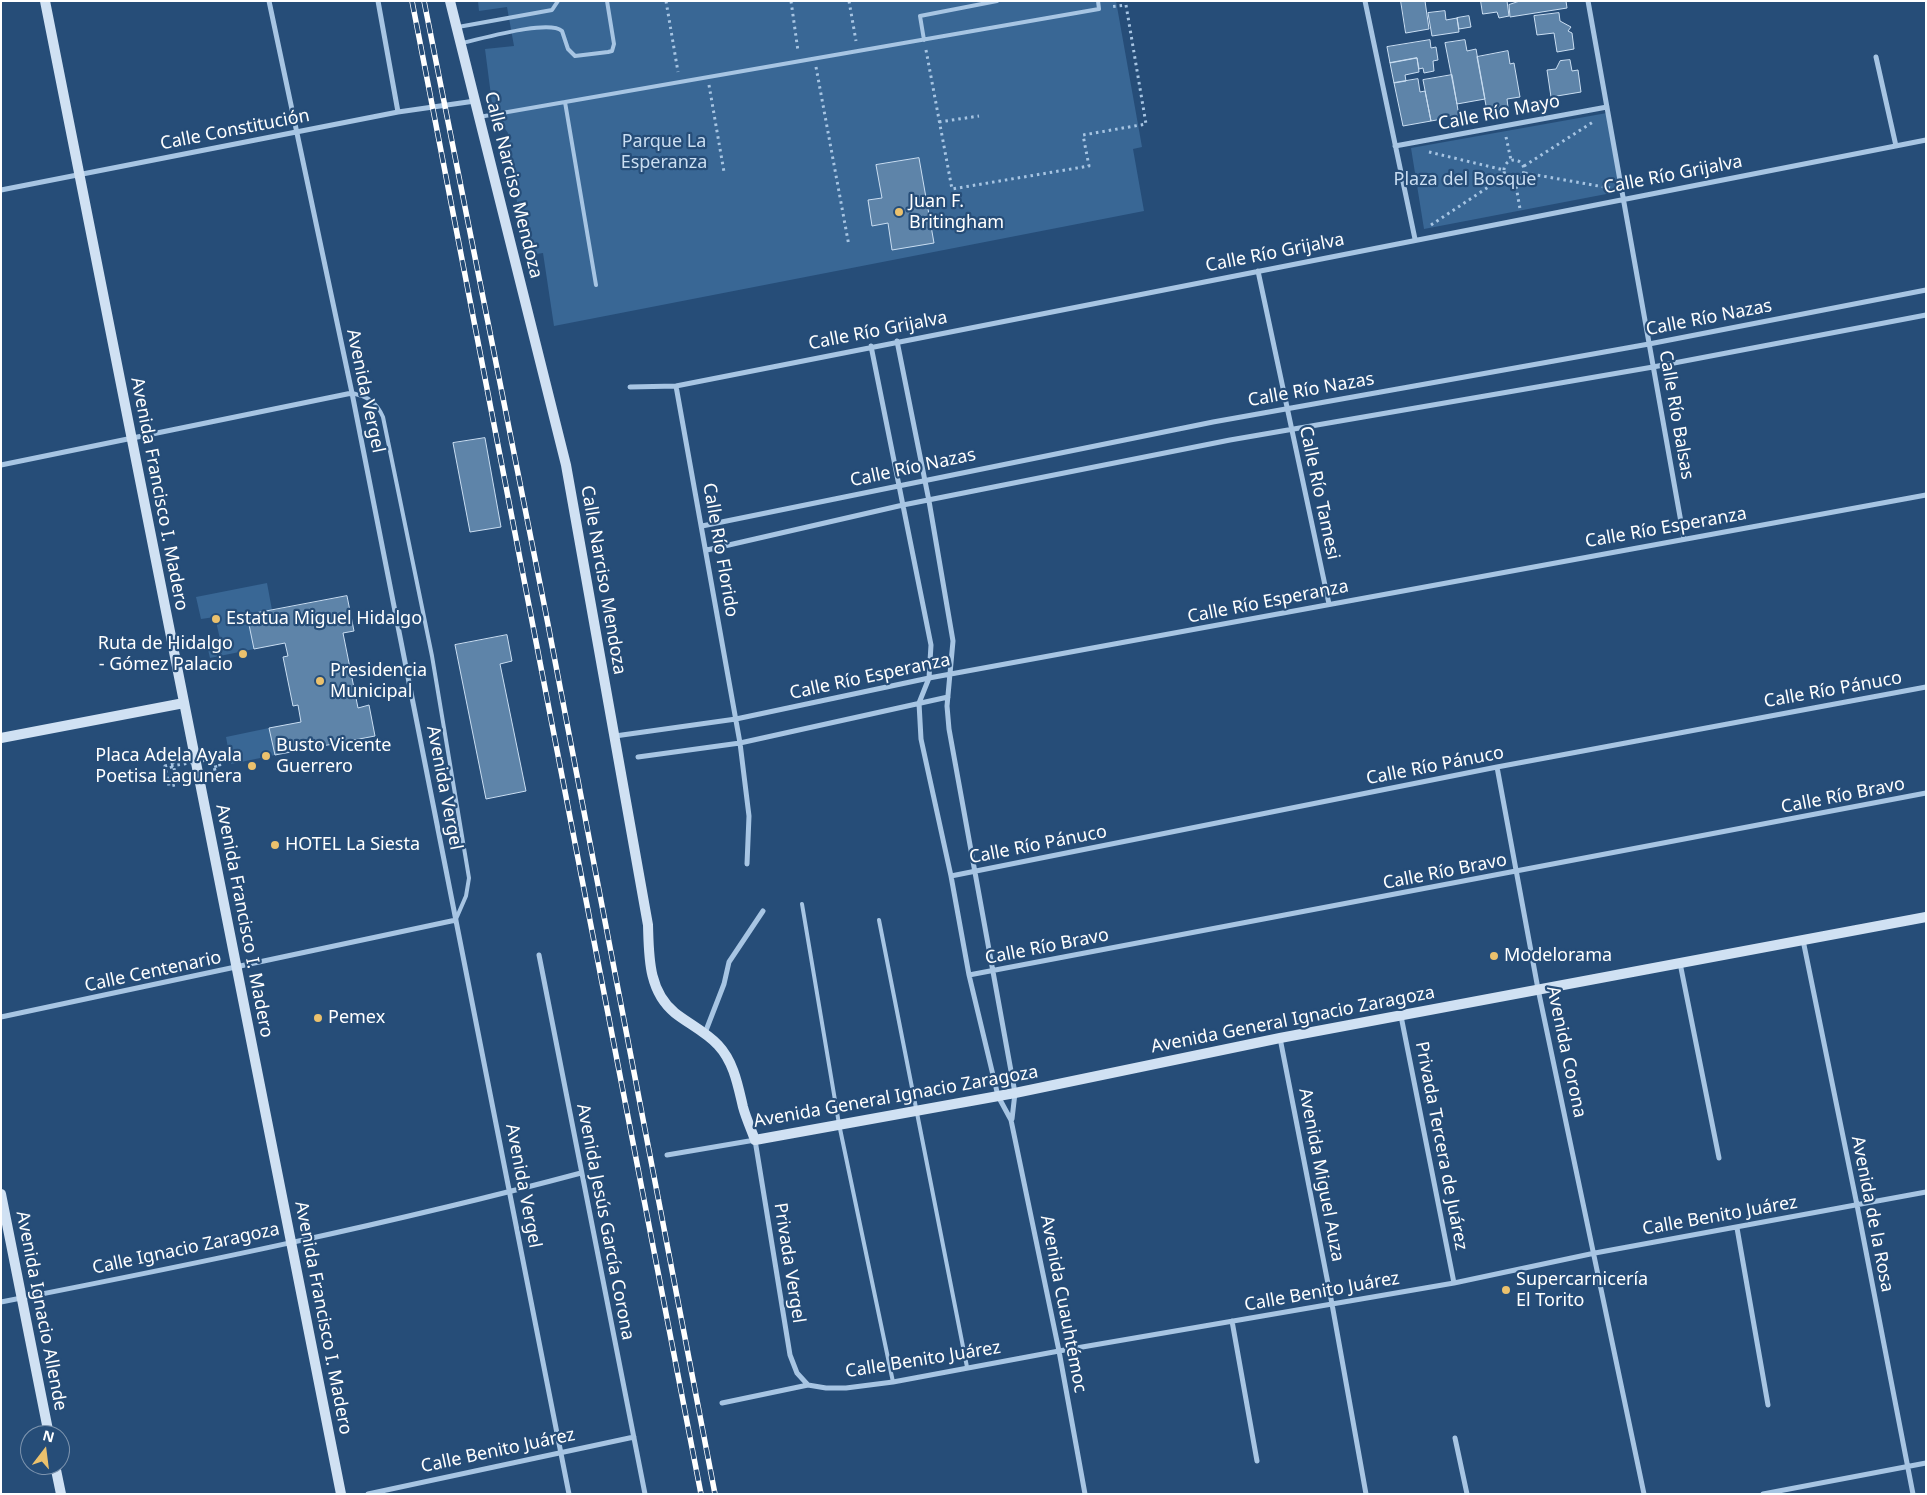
<!DOCTYPE html>
<meta charset="utf-8">
<style>
body{margin:0}
#map{position:relative;width:1927px;height:1495px;overflow:hidden;background:#264d78;font-family:"Noto Sans",sans-serif}
canvas{display:block}
.frame{position:absolute;inset:0;border:2px solid #fff;pointer-events:none}
.north{position:absolute;left:20px;top:1425px;width:50px;height:50px;box-sizing:border-box;background:#264d78;border:1px solid #7d94ae;border-radius:50%;rotate:15deg;font-size:14px;font-weight:700;line-height:20px;text-align:center;color:#fff}
.north::after{content:'';display:block;margin:auto;width:18px;height:22px;background:#ebc16d;clip-path:polygon(50% 0,100% 100%,50% 72%,0 100%)}
</style>
<div id="map">
<canvas width="1927" height="1495"></canvas>
<div class="frame"></div>
<div class="north">N</div>
</div>
<script>
const c = document.querySelector('canvas').getContext('2d');
c.lineJoin = 'round';
function paint(path, color) {
  c.fillStyle = color;
  c.fill(path, 'evenodd');
}
function trace(path, color, width, dash) {
  c.strokeStyle = color;
  c.lineWidth = width;
  c.lineCap = dash ? 'butt' : 'round';
  c.setLineDash(dash || []);
  c.stroke(path);
}
function label(font, color, halo, rows, align = 'center') {
  c.font = font + ' "Noto Sans",sans-serif';
  c.lineWidth = 4.5;
  c.setLineDash([]);
  c.textBaseline = 'middle';
  c.strokeStyle = halo;
  c.fillStyle = color;
  for (const [text, x, y, turn = 0] of rows) {
    c.save();
    c.translate(x, y);
    c.rotate((+turn || 0) * Math.PI / 180);
    c.textAlign = isNaN(turn) ? turn : align;
    if (halo) c.strokeText(text, 0, 0);
    c.fillText(text, 0, 0);
    c.restore();
  }
}
paint(new Path2D(`
 M478,1h638l26,146 -9,2 11,62 -590,115 -11,-73 -19,3 -16,-123 -15,-22 -8,-62 29,-3 -7,-39 -28,4z
 M1607,113l15,78 -198,38 -13,-81z
 M267,583l5,27 -25,5 7,34 -44,9 -4,-17 14,-2 -5,-22 -14,2 -5,-22z
 M269,728l6,27 -44,9 -5,-27z`), '#396795');
const building = new Path2D(`
 M1401,1h24l4,28 -23,4z
 M1481,1h26l2,15 -10,2 -2,-6 -14,2z
 M1520,1h46l1,7 -57,9 -1,-12z
 M1445,11l1,9 11,-2 2,14 -27,4 -4,-23z
 M1559,13l1,8 11,6 -3,4 4,2 2,16 -17,3 -3,-19 -17,2 -3,-19z
 M1469,16l2,11 -12,2 -2,-11z
 M1430,40l1,8 5,-1 2,13 -5,1 1,10 -10,2 -1,-5 -4,1 -2,-11 -27,5 -3,-16z
 M1465,40l2,11 9,-2 9,50 -28,5 -12,-61z
 M1508,51l2,13 4,-1 6,34 -13,2 1,8 -21,4 -10,-54z
 M1417,58l2,14 -14,3 1,6 -12,2 -4,-20z
 M1570,60l2,11 6,-1 3,22 -30,5 -4,-27 9,-1 4,-8z
 M1452,75l7,41 -28,5 -8,-41z
 M1418,79l2,13 5,-1 6,30 -28,5 -9,-43z
 M919,158l15,85 -42,7 -4,-27 -16,3 -4,-26 14,-2 -6,-33z
 M485,438l16,89 -31,5 -17,-89z
 M347,596l7,35 -11,2 15,75 11,-3 6,31 -100,19 -6,-27 32,-6 -3,-17 -5,1 -10,-49 5,-1 -3,-13 -31,6 -7,-34z
 M507,635l5,26 -12,3 26,127 -40,8 -31,-154z`);
paint(building, '#5e84a9');
trace(building, '#cadef2', 1);
trace(new Path2D(`
 M666,1l12,71
 M791,1l7,50
 M849,1l7,40
 M926,50l26,139 137,-23 -6,-31 63,-11 -20,-119 -16,2
 M816,67l33,179
 M709,85l15,87
 M939,122l40,-6
 M1506,137l5,23
 M1429,152l75,18
 M1504 170a10 10 0 1 1 20 0a10 10 0 1 1-20 0Z
 M1524,166l69,-44
 M1525,173l85,15
 M1515,180l5,29
 M1431,225l74,-49
 M214,759l4,18 4,-1 -4,-19 -6,1 5,21
 M171,766l4,19 -6,1 -4,-20 8,-2 5,22`), '#a7c5e3', 3, [2.5, 4]);
trace(new Path2D(`
 M458,27l94,-17 6,-9
 M924,40l-4,-24 77,-15
 M462,43c19,-4 87,-24 100,-12l6,18 7,7 33,-4 4,-1 2,-7 -7,-43
 M565,102l31,183
 M479,117l620,-108 -1,-8
 M352,393c16,4 24,8 31,24l49,239 37,222 -3,18 -10,23
 M802,904l37,220 54,258
 M879,920l88,447`), '#a7c5e3', 4);
trace(new Path2D(`
 M269,1l83,392 217,1101
 M378,1l20,111
 M1365,1l50,238
 M1588,1l96,538
 M1876,57l20,89
 M1395,146l212,-39
 M1,190l397,-78 77,-11
 M1258,271l71,333
 M897,341l32,160 24,140 -6,65 2,23 66,364 -3,26
 M871,346l60,299 -2,33 -10,25 2,36 30,137 18,99 29,121 13,24 48,231 26,143
 M676,386l64,357 9,73 -2,48
 M630,387l46,-1 1250,-246
 M1,465l351,-72
 M702,526l511,-104 436,-78 277,-54
 M707,550l196,-45 327,-65 423,-73 273,-52
 M615,736l121,-17 193,-41 997,-183
 M638,757l102,-14 208,-46
 M1497,767l41,222 106,505
 M951,876l546,-109 429,-80
 M1803,940l54,265 56,289
 M539,955l106,539
 M1680,963l39,195
 M969,975l957,-182
 M1401,1016l53,267
 M1,1017l455,-97
 M705,1033l19,-49 5,-22 34,-51
 M1280,1038l52,266 34,190
 M667,1155l88,-15 35,215 7,18 11,12
 M1737,1228l31,177
 M1,1302c194,-38 389,-78 580,-129
 M1232,1321l25,140
 M722,1403l86,-18 18,3h20l47,-6 166,-31 395,-68 141,-30 331,-61
 M1455,1438l12,56
 M368,1494l266,-57
 M1763,1494l163,-31`), '#a7c5e3', 5);
trace(new Path2D(`
 M45,1l296,1493
 M450,1l116,464 82,460c1,31 0,66 27,88 14,11 31,19 43,32 16,17 20,41 25,62 3,11 8,22 12,33l260,-47 265,-55 646,-121
 M1,738l183,-35
 M1,1194l48,241
 M55,1465l6,29`), '#d0e1f3', 10);
const rail = new Path2D(`
 M412,1l289,1493
 M424,1l122,613 169,880`);
trace(rail, '#fff', 5.5);
trace(rail, '#264d78', 4, [11]);
trace(new Path2D(`
 M171,766l43,-7`), '#a7c5e3', 3, [2.5, 4]);
for (const [x, y, r, color] of [
 [899,212,5,"#ebc16d"],
 [216,619,5,"#ebc16d"],
 [243,654,5,"#ebc16d"],
 [320,681,5,"#ebc16d"],
 [266,756,5,"#ebc16d"],
 [252,766,5,"#ebc16d"],
 [275,845,5,"#ebc16d"],
 [1494,956,5,"#ebc16d"],
 [318,1018,5,"#ebc16d"],
 [1506,1290,5,"#ebc16d"]
]) {
  const dot = new Path2D();
  dot.arc(x, y, r, 0, 2 * Math.PI);
  c.fillStyle = color;
  c.fill(dot);
  trace(dot, '#264d78', 2);
}
label('18px', '#fff', '#264d78', [
 ["Calle Río Mayo",1499,113,-11],
 ["Calle Constitución",235,130,-11],
 ["Calle Río Grijalva",1673,175,-11],
 ["Calle Narciso Mendoza",513,185,76],
 ["Calle Río Grijalva",1275,253,-11],
 ["Calle Río Nazas",1709,318,-11],
 ["Calle Río Grijalva",878,331,-11],
 ["Calle Río Nazas",1311,390,-10],
 ["Avenida Vergel",365,391,78],
 ["Calle Río Balsas",1676,415,80],
 ["Calle Río Nazas",913,468,-12],
 ["Calle Río Tamesi",1319,493,78],
 ["Avenida Francisco I. Madero",159,494,79],
 ["Calle Río Esperanza",1666,528,-10],
 ["Calle Río Florido",720,550,80],
 ["Calle Narciso Mendoza",603,580,80],
 ["Calle Río Esperanza",1268,602,-11],
 ["Calle Río Esperanza",870,677,-12],
 ["Calle Río Pánuco",1833,690,-10],
 ["Calle Río Pánuco",1435,766,-11],
 ["Avenida Vergel",444,788,79],
 ["Calle Río Bravo",1843,796,-11],
 ["Calle Río Pánuco",1038,845,-11],
 ["Calle Río Bravo",1445,872,-11],
 ["Avenida Francisco I. Madero",244,921,79],
 ["Calle Río Bravo",1047,947,-11],
 ["Calle Centenario",153,972,-12],
 ["Avenida General Ignacio Zaragoza",1293,1020,-11],
 ["Avenida Corona",1566,1052,78],
 ["Avenida General Ignacio Zaragoza",896,1097,-10],
 ["Privada Tercera de Juárez",1441,1146,79],
 ["Avenida Miguel Auza",1321,1175,79],
 ["Avenida Vergel",523,1186,79],
 ["Avenida de la Rosa",1872,1214,79],
 ["Calle Benito Juárez",1720,1216,-10],
 ["Avenida Jesús García Corona",605,1222,79],
 ["Calle Ignacio Zaragoza",186,1249,-12],
 ["Privada Vergel",789,1263,81],
 ["Calle Benito Juárez",1322,1292,-10],
 ["Avenida Cuauhtémoc",1063,1304,79],
 ["Avenida Ignacio Allende",41,1311,79],
 ["Avenida Francisco I. Madero",323,1318,79],
 ["Calle Benito Juárez",923,1360,-9],
 ["Calle Benito Juárez",498,1451,-12]
]);
label('18px', '#cadef2', '#264d78', [
 ["Parque La",664,142],
 ["Esperanza",664,163],
 ["Plaza del Bosque",1465,180]
]);
label('18px', '#fff', '#264d78', [
 ["Juan F.",909,202],
 ["Britingham",909,223],
 ["Estatua Miguel Hidalgo",226,619],
 ["Ruta de Hidalgo",233,644,"right"],
 ["- Gómez Palacio",233,665,"right"],
 ["Presidencia",330,671],
 ["Municipal",330,692],
 ["Busto Vicente",276,746],
 ["Guerrero",276,767],
 ["Placa Adela Ayala",242,756,"right"],
 ["Poetisa Lagunera",242,777,"right"],
 ["HOTEL La Siesta",285,845],
 ["Modelorama",1504,956],
 ["Pemex",328,1018],
 ["Supercarnicería",1516,1280],
 ["El Torito",1516,1301]
], 'left');
</script>
